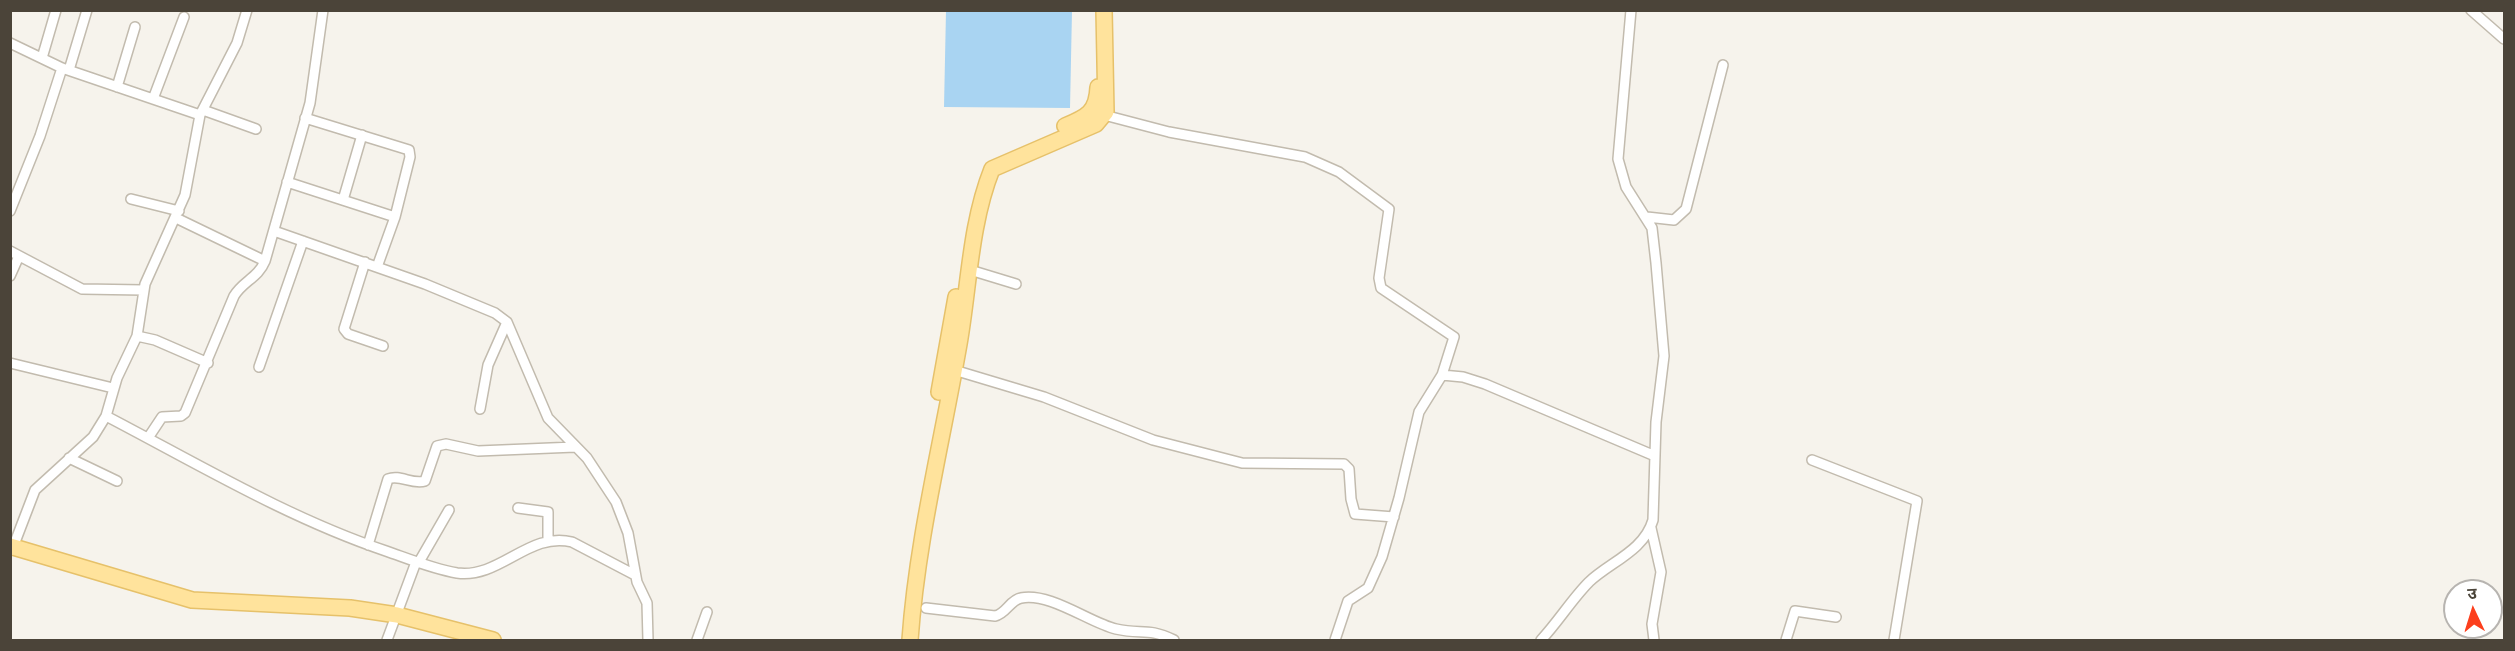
<!DOCTYPE html>
<meta charset="utf-8">
<style>
body{margin:0}
#map{position:relative;width:2515px;height:651px;overflow:hidden;background:#f6f3ec;font-family:"Archivo Narrow","Noto Sans Devanagari",sans-serif}
canvas{display:block}
.frame{position:absolute;inset:0;border:12px solid #4b4439;pointer-events:none}
.north{position:absolute;left:2443px;top:579px;width:60px;height:60px;box-sizing:border-box;background:#fff;border:2px solid #b7b4b0;border-radius:50%;rotate:356deg;font-size:16px;font-weight:700;line-height:24px;text-align:center;color:#4b4439}
.north::after{content:'';display:block;margin:auto;width:21px;height:27px;background:#fc3f1d;clip-path:polygon(50% 0,100% 100%,50% 72%,0 100%)}
</style>
<div id="map">
<canvas width="2515" height="651"></canvas>
<div class="frame"></div>
<div class="north">उ</div>
</div>
<script>
const c = document.querySelector('canvas').getContext('2d');
c.lineJoin = 'round';
function paint(path, color) {
  c.fillStyle = color;
  c.fill(path, 'evenodd');
}
function trace(path, color, width, dash) {
  c.strokeStyle = color;
  c.lineWidth = width;
  c.lineCap = dash ? 'butt' : 'round';
  c.setLineDash(dash || []);
  c.stroke(path);
}
paint(new Path2D(`
 M946,11h126l-2,97 -126,-1z`), '#a9d4f2');
const street = new Path2D(`
 M2471,10l33,29
 M10,43l52,25 138,47
 M42,58l14,-48
 M69,70l18,-60
 M117,87l18,-60
 M153,99l31,-82
 M203,110l53,19
 M1104,115l65,17 136,25 34,15 50,37 -10,69 2,10 73,49 -12,38 -23,37 -20,86 -17,59 -14,31 -20,13 -13,39
 M305,118l104,32 1,7 -15,60 -18,50
 M287,182l108,35
 M131,199l48,12
 M343,200l19,-65
 M10,211l30,-75 22,-68
 M1647,217l27,3 12,-11 37,-144
 M176,218l89,43
 M274,231l151,53 70,29 12,9 41,96 39,40 29,44 12,31 9,49 10,21 1,37
 M10,251l72,38 61,1
 M365,262l-21,67 4,5 35,12
 M970,270l46,14
 M10,276l9,-20
 M137,336l18,4 53,23
 M10,363l103,25
 M259,367l44,-126
 M954,370l90,27 109,43 89,23 102,1 5,5 2,30 4,15 39,3
 M1442,375l21,2 22,7 170,72
 M480,409l8,-44 19,-43
 M106,416c92,48 182,102 280,135 23,8 47,18 71,22 43,6 72,-42 115,-31l63,33
 M148,438l14,-21 19,-1 4,-3 49,-117c9,-15 24,-18 31,-35l45,-158 13,-93
 M69,458l48,23
 M1812,460l105,41 -23,139
 M518,508l30,4v28
 M1651,528l10,44 -9,52 2,16
 M368,545l20,-66c12,-5 24,6 37,2l12,-35 9,-2 32,7 97,-4
 M12,550l23,-60 58,-53 13,-21 11,-38 20,-42 8,-52 40,-89 15,-80 37,-72 10,-33
 M419,562l30,-52
 M926,608l69,8c11,-2 15,-16 26,-18 29,-6 69,25 95,31 26,6 31,-2 58,11
 M387,640l29,-78
 M697,640l10,-28
 M1541,640c17,-18 31,-41 48,-58 21,-20 55,-31 64,-62l3,-98 8,-66 -8,-93 -4,-35 -26,-41 -8,-28 13,-149
 M1786,640l9,-29 41,6`);
const primary = new Path2D(`
 M1065,126c22,-9 32,-14 33,-39
 M939,392l17,-95
 M10,546l182,54 158,8 47,7 96,25
 M910,640c7,-100 32,-198 49,-296 10,-57 11,-120 33,-175l104,-45 10,-12 -2,-102`);
trace(street, '#c2bbae', 12);
trace(primary, '#e6c16a', 18);
trace(street, '#fff', 9);
trace(primary, '#ffe39c', 15);
</script>
